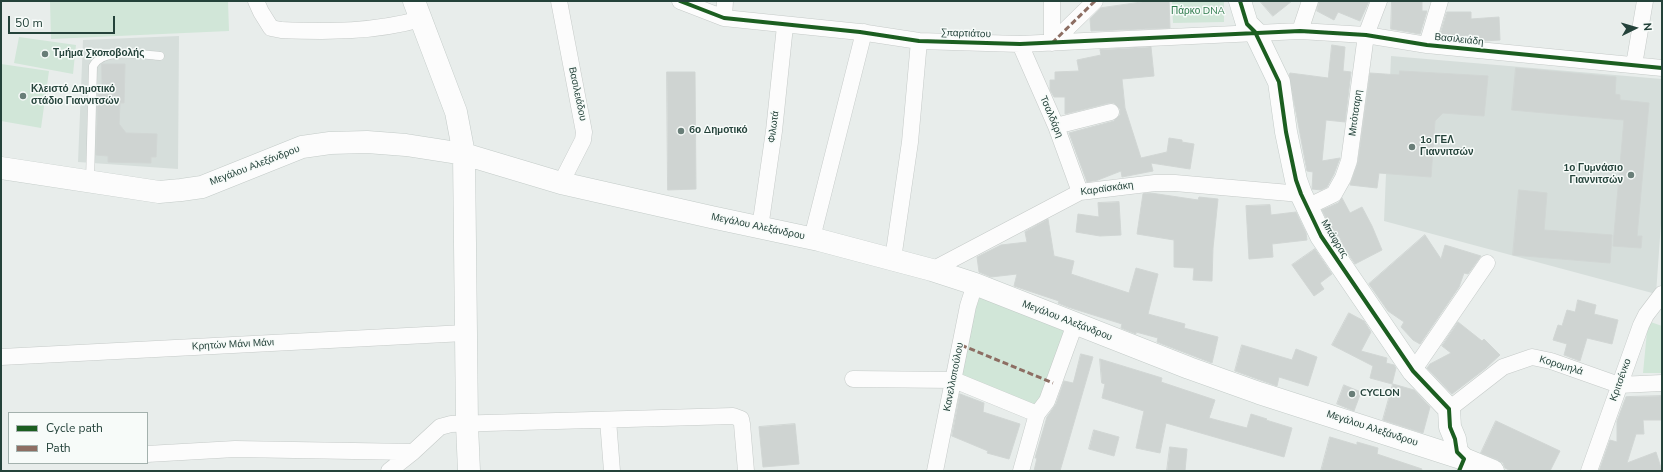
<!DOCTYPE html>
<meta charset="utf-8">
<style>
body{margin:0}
#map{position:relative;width:1663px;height:472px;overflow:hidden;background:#e8edeb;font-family:"Nunito Sans",sans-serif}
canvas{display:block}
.frame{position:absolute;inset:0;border:2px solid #24423a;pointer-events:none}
.legend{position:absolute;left:8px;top:412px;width:140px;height:52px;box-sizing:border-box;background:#f7fbf9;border:1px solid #a3b1ad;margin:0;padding:5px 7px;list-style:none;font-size:12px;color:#24423a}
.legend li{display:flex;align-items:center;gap:8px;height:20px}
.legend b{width:20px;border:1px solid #a3b1ad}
.north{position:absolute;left:1615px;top:8px;width:40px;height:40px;-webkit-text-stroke:3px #f7fbf9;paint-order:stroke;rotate:85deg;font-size:11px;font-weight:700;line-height:16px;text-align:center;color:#24423a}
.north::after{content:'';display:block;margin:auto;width:14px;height:18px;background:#24423a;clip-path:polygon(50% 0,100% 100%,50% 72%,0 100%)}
.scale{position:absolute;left:8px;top:16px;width:107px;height:18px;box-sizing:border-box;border:2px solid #24423a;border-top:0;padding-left:5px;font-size:12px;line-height:14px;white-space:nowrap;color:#24423a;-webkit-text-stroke:3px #f7fbf9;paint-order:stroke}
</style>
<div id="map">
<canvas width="1663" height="472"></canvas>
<div class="frame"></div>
<ul class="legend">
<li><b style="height:5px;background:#1b5e20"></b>Cycle path</li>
<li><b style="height:5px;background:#8d6e63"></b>Path</li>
</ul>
<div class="north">N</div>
<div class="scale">50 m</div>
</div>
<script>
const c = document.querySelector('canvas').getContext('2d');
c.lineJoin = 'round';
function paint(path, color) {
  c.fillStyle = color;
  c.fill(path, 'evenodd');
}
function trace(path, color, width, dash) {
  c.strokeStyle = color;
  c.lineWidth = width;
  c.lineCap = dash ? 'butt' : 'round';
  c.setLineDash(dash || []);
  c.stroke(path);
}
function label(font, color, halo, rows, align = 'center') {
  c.font = font + ' "Nunito Sans",sans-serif';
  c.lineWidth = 3;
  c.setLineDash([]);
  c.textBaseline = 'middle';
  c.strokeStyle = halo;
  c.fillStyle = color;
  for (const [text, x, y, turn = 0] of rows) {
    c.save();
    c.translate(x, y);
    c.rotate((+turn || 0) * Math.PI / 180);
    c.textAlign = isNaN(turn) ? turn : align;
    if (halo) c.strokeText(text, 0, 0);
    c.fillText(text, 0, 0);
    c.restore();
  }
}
paint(new Path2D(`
 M179,36l-1,133 -100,-7 5,-122z
 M1391,56l271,23v130l-6,85 -272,-73z`), '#d6dedb');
paint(new Path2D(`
 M50,1h178l1,30 -178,8z
 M1172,1h52v21l-51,1z
 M19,37l57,8 -3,29 -59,-11z
 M1,64l48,7 -8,57 -40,-7z
 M975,284l100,40 -32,84 -89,-28z
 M1648,321l14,5v47h-19z`), '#d1e6d8');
const building = new Path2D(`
 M1149,1h20l1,27 -79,3 -1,-12 11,-11z
 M1260,1h32l-19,15z
 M1319,1h50l-9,20 -22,-9 -4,8 -17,-9z
 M1392,1h30v10h5l-7,23 -29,-5z
 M1447,12h24v7l28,-2 1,23 -17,1h-4l-1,-5 -38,-1z
 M1332,45l13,2 -2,24 8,1 -6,50 -19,-2 -4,41 18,-3 -6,16 -7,13 -6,3 -9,-1 1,-17 -6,-1 -18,-96 1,-2 38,5z
 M1151,47l3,29 -32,3 3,29 16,50 26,-6 2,-14 13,2v2l12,2 -4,25 -39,-6 2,8 -31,6 -1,-6 -23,9 -11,2 -18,-49 45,-12 6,-6v-6l-6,-6h-5l-44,11v-17h-11l-4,-7v-10h5v-8l24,-1 -2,-11 24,-5 -1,-5z
 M102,64h23l-1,39h-4l-1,21 7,9 31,1 -1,23h-5v6l-43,-1v-6l-12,-1 2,-61h4z
 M1516,68l100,9 -1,17 5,1v5l29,3 -12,133h5l-1,12 -28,-2 11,-126 -112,-10z
 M1400,71l88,5 -4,40 -41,-3 -8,8 -4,56 -52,-4 -2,15 -27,-3 8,-23 12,-89 29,2z
 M667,72h28l1,117 -28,1z
 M1519,190l28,3 -3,37 68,5 -2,28 -97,-8z
 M1151,193l47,7 1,-3 19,2 -5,49 -1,33 -19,-1 1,-12 -20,-1v-27l-37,-6 6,-40z
 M1342,198l8,15 12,-6 10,19 10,24 -27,14 -10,-15 -6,-13h-3l-4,-6 -10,-20 16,-7z
 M1119,202l2,33 -21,1 -24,-4 2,-18 21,3 -1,-14z
 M1270,205l1,10 25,-3 10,21 1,7 -35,4 1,13 -24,2 -3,-53z
 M1048,219l6,37 20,5 -3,13 58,19 7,-25 22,6 -10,40 37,10 -1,4 34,9 -6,26 -55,-21 1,-4 -22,-6v2l-15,-6 1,-4 -54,-17 -10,-4 1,-2 -45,-15 3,-12 -26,3 -12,-5 -2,-15 24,-12 26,-3 -2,-10z
 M1425,235l16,24 4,-14 36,11 -13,18 -4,-1 -5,14 -39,57 -7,-4 -12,-13 3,-5 -16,-11 -19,-27z
 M1315,249l17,25 -12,9 4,6 -10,7 -22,-31z
 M1578,300l18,5 -2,9 24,6 -6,24 -25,-6 -7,23 -16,-6 3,-11 -14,-4 5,-15 4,1 5,-16 8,2z
 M1349,313l15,8 7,11 -10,19 26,7 -1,5 8,2 2,3 -4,16 -22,-6 3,-12 -41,-21z
 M1458,322l24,19 2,-2 16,16 -14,13 -34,26 -25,-26 3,-4 21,-11 -9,-7z
 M1242,345l50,15 4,-11 21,8 -9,29 -29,-9 -2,9 -42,-15z
 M1081,354l12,3 -33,114h-26l3,-13h-2l12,-41 9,-13 8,-23 9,2z
 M1100,359l62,19 -1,4 54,18 -6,18 38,10 4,-14 16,5 -1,1 26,8 -8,29 -118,-34 -6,30 -24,-5 8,-37 -42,-13 3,-14 -3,-1z
 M1393,384l21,6 16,17 -7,26 -40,-13z
 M1344,385l17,7 -7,19 -17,-7z
 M960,394l24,9 -1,9 37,12 -11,35 -22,-6 1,-2 -36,-15z
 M1662,396v24h-19l1,14h-8l-9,29 29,-11 6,19h-63l11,-31 7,2v-21l9,-24z
 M1496,421l64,30 -10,20h-39l-6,-3 -2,-5 -5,-3 -17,-7z
 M795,424l4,40 -36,3 -4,-40z
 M1094,430l25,7 -5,19 -25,-7z
 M1330,437l27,8v-3l21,6 -1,6 45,15 -1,2h-100z
 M1170,447l17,2 -2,22h-18z`);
paint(building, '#cfd4d2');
trace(building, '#d1d6d4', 1);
const lane = new Path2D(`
 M90,181l3,-115c10,-19 49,-11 67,-10`);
const street = new Path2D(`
 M256,1l5,11 10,16 10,2c49,2 93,2 140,-11
 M559,1l25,131 -1,8 -22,43
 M680,1l44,17 136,14 59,9 101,3 280,-13 66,4 61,10 235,23
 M1052,1v42
 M724,18l1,-17
 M1300,31l10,-30
 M1052,43l43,-42
 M1020,44l36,82 24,66
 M1427,45l13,-44
 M1634,65l11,-64
 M1056,126l55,-14
 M1307,207l27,-13 9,-16 6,-17 17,-126 13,-34
 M760,228l14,-97 11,-105
 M812,238l52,-206
 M893,259l17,-117 9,-101
 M932,270l148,-78 75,-9h20l126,11
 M1,357l464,-24
 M1413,371l74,-108
 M853,379l101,1 83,34
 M1449,409l54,-42 29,-10 19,4 68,24 43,-2
 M608,420l4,51
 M147,454l88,-5 178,3
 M389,471l24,-19 27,-25 11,-3 282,-8 8,3 1,5 4,47
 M935,471l33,-165 7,-22
 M1021,471l16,-57 10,-13 28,-77
 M1589,471l52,-146 5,-10 16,-21`);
const secondary = new Path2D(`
 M414,1l42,111 8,42 3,271 2,46
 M1240,1l7,23 8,8 24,50 7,50 10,48 5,14 20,42 92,135 36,38 1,18 5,12 2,13 7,7
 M1,168l158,24 22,-2 21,-3 100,-40 28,-4 37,-1 39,3 58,9 97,29 150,34 108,23 113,30 43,14 214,84 70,25 205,66 29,12`);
trace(lane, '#c5cac8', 9);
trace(street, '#c5cac8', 17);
trace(secondary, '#c3cbc8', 23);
trace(lane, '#fcfcfc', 8);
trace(street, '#fcfcfc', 16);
trace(secondary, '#fcfcfc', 22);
trace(new Path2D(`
 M1052,43l43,-42
 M961,345l92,38`), '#8d6e63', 3, [6, 3]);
trace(new Path2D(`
 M680,1l44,17 136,14 59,9 101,3 280,-13 66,4 61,10 235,23
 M1240,1l7,23 8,8 24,50 7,50 10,48 5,14 20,42 92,135 36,38 1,18 5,12 2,13 7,7 -5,12`), '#1b5e20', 4);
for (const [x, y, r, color] of [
 [45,54,4,"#697e78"],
 [23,96,4,"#697e78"],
 [681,131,4,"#697e78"],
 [1412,147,4,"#697e78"],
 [1631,175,4,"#697e78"],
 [1352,394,4,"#697e78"]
]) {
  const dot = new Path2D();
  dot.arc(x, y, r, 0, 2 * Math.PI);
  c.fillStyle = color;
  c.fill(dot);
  trace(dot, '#f7fbf9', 1.5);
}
label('10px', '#2d7a4b', '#f7fbf9', [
 ["Πάρκο DNA",1198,12]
]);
label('10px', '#24423a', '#f7fbf9', [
 ["Σπαρτιάτου",966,34,2],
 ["Βασιλειάδη",1459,40,6],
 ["Βασιλειάδου",577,94,78],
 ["Μπότσαρη",1356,113,-82],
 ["Τσαλδάρη",1051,117,67],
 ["Φιλωτά",774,127,-83],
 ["Μεγάλου Αλεξάνδρου",255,166,-21],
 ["Καραϊσκάκη",1107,189,-8],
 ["Μεγάλου Αλεξάνδρου",758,227,12],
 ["Μπάφρας",1334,239,59],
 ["Μεγάλου Αλεξάνδρου",1067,321,21],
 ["Κρητών Μάνι Μάνι",233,345,-3],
 ["Κορομηλά",1561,366,17],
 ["Κανελλοπούλου",954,377,-79],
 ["Κριτσένκο",1621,380,-70],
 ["Μεγάλου Αλεξάνδρου",1372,429,18]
]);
label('bold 10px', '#24423a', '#f7fbf9', [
 ["Τμήμα Σκοποβολής",53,54],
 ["Κλειστό Δημοτικό",31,90],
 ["στάδιο Γιαννιτσών",31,102],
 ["6ο Δημοτικό",689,131],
 ["1o ΓΕΛ",1420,141],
 ["Γιαννιτσών",1420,153],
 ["1ο Γυμνάσιο",1623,169,"right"],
 ["Γιαννιτσών",1623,181,"right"],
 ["CYCLON",1360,394]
], 'left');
</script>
